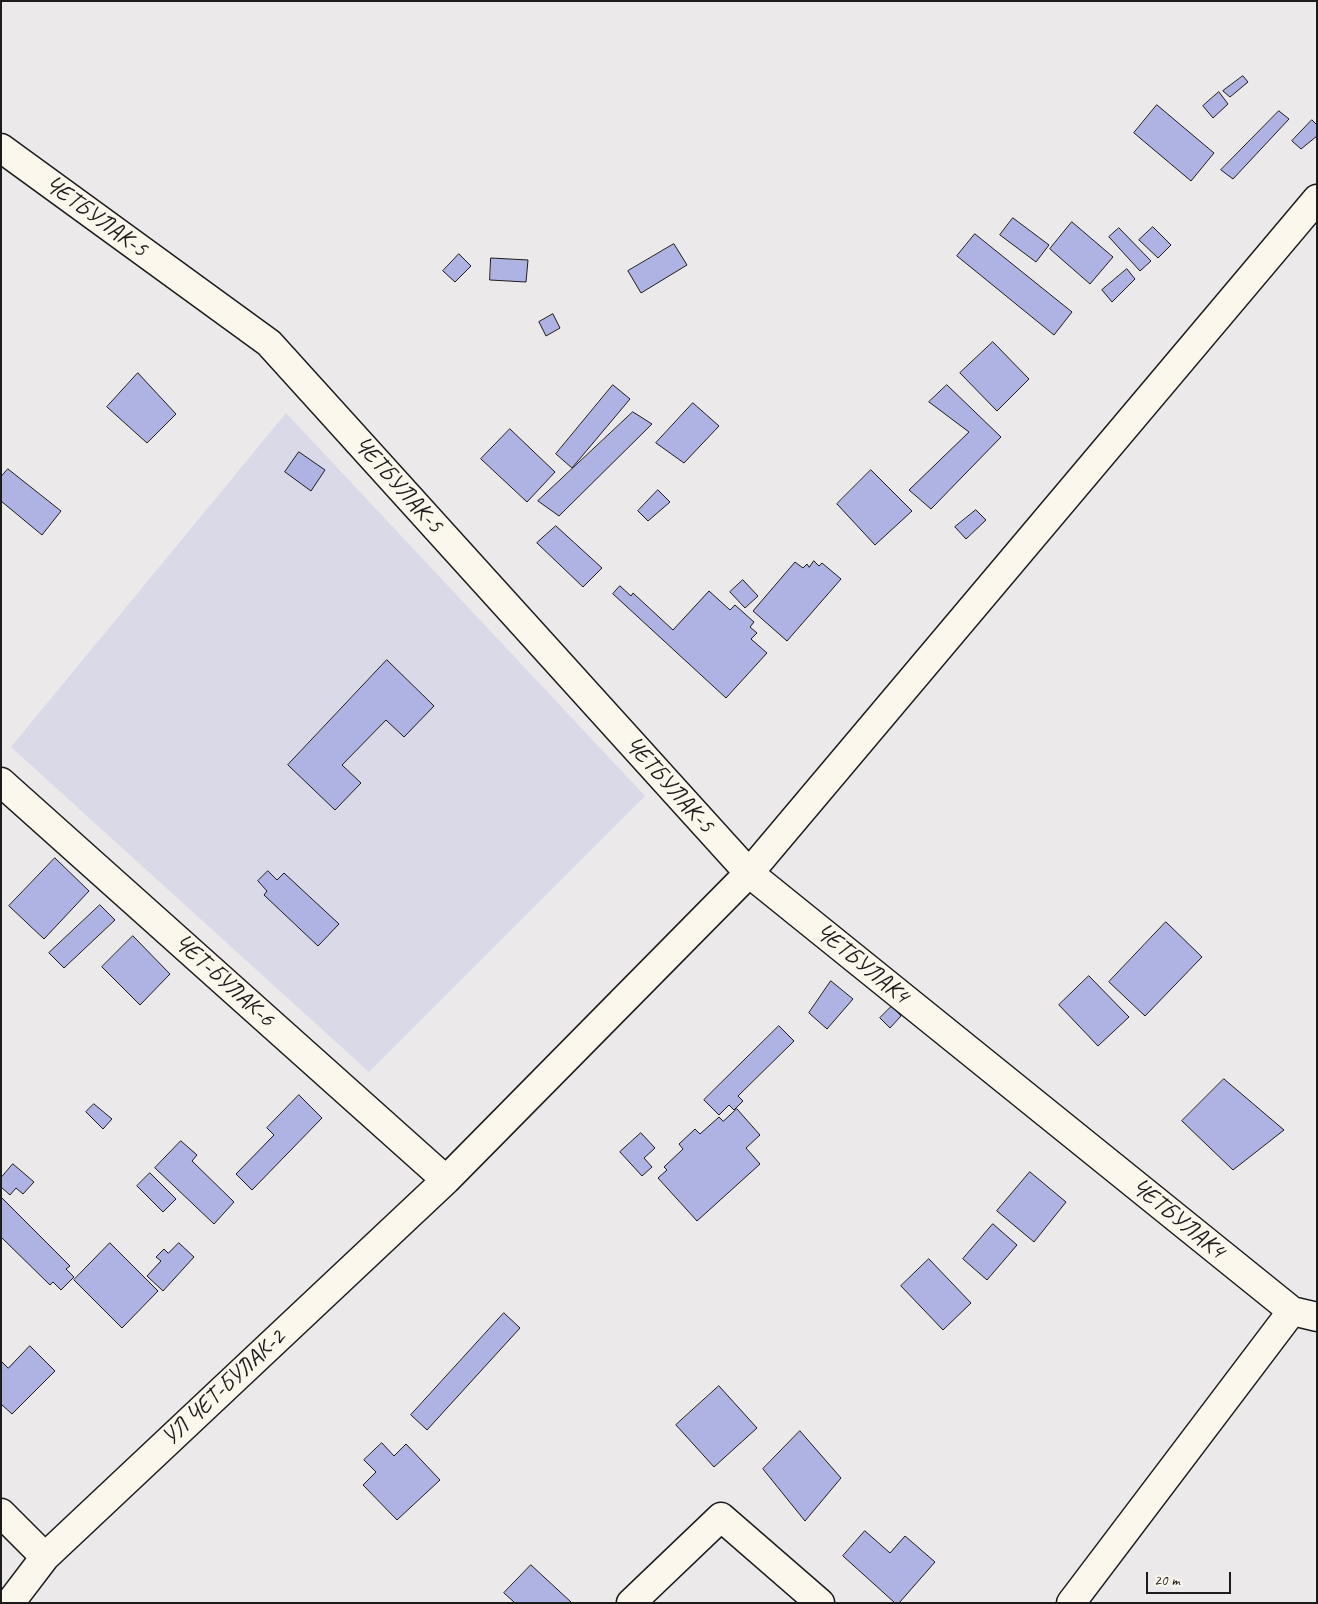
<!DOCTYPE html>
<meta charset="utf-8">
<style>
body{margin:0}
#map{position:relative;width:1318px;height:1604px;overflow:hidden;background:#ece9ea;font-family:Caveat,sans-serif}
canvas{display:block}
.frame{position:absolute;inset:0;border:2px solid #1c1c1c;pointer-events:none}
.scale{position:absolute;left:1146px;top:1572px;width:85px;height:22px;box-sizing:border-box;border:2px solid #1c1c1c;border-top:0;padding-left:6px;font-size:15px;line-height:18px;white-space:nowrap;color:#1c1c1c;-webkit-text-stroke:4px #fbf7ec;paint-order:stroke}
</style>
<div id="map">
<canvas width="1318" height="1604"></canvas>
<div class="frame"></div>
<div class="scale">20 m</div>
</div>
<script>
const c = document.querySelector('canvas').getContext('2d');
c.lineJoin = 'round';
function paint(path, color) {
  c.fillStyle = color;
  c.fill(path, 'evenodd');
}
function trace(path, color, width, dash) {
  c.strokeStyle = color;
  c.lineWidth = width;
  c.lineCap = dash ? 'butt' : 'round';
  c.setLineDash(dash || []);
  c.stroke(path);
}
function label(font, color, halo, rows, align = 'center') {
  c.font = font + ' Caveat,sans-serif';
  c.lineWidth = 4;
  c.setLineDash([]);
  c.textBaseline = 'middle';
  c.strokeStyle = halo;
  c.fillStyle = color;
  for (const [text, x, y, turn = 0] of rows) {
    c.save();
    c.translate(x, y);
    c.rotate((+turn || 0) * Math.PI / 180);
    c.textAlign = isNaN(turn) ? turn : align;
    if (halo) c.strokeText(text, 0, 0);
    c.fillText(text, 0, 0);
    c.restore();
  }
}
paint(new Path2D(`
 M286,413l359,383 -276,276 -358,-325z`), '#dad9e8');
const building = new Path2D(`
 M1243,76l5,6 -18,15 -7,-6z
 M1219,92l9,12 -15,14 -10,-12z
 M1157,105l57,48 -23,28 -57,-48z
 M1279,111l10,8 -56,60 -12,-9z
 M1312,120l5,5v11l-16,13 -9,-8z
 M1013,218l36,27 -13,17 -36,-27z
 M1072,222l41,35 -23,27 -40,-35z
 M1153,227l18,18 -13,13 -19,-18z
 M1119,228l32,33 -11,10 -31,-34z
 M975,234l97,78 -18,23 -97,-79z
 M674,244l13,21 -46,28 -13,-22z
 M459,254l12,12 -16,16 -12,-11z
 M491,258l37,2 -2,22 -36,-2z
 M1127,269l8,10 -23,23 -10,-12z
 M553,314l7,14 -14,8 -7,-14z
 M993,342l36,37 -32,32 -37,-38z
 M138,373l38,41 -29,29 -40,-36z
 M613,385l17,14 -58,69 -16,-14z
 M947,385l54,52 -70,72 -22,-19 60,-58 -40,-30z
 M693,403l26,23 -35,37 -28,-20z
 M633,412l19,12 -93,92 -21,-15z
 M510,429l45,43 -28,30 -46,-43z
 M299,452l26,18 -14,21 -26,-19z
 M8,469l53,42 -19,24 -41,-34v-24z
 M871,470l41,41 -37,34 -38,-41z
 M658,490l12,12 -22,19 -10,-10z
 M976,510l10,10 -20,19 -11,-12z
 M556,526l46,42 -19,19 -46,-44z
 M814,561l5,5 3,-3 19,16 -54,62 -34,-30 42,-49 8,6 4,-4 2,3z
 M743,580l15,16 -13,12 -15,-16z
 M620,586l11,10 2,-3 40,37 36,-39 21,19 5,-5 19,17 -4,5 7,6 -6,6 16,14 -41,45 -113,-104z
 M387,660l47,46 -30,31 -18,-17 -44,45 19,18 -26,27 -47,-45z
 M55,858l34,33 -45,48 -35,-33z
 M268,871l9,9 7,-7 55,51 -21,22 -54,-51 3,-4 -9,-10z
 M100,905l15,15 -51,48 -15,-15z
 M1166,922l36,35 -57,59 -36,-34z
 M133,936l37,38 -30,31 -38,-38z
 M1089,976l40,41 -31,29 -39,-41z
 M831,981l22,18 -26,30 -18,-16z
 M892,1006l9,10 -11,12 -10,-10z
 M779,1026l15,15 -56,55 5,5 -9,9 -5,-5 -10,10 -15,-15z
 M1224,1079l60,51 -51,40 -51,-49z
 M299,1095l23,23 -70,72 -16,-16 38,-39 -7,-7z
 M94,1104l18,15 -9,10 -17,-17z
 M737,1109l23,26 -14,13 14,16 -63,57 -39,-43 9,-8 -3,-3 19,-18 -4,-5 16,-15 5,5 19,-17 4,4z
 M641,1133l14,15 -11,10 8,9 -10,9 -22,-24z
 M181,1141l16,14 -5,6 42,41 -20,22 -59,-56z
 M13,1164l21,18 -11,12 -7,-6 -6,7 -9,-8v-9z
 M1030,1172l36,30 -32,40 -37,-31z
 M150,1173l26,26 -13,13 -26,-26z
 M1,1197l69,69 -4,3 8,8 -13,13 -8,-8 -3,3 -49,-48z
 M993,1224l24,21 -30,35 -24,-21z
 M110,1243l48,48 -36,37 -48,-48z
 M179,1243l15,14 -31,34 -16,-15 14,-15 -5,-4 8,-8 4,4z
 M929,1259l42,44 -28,27 -42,-44z
 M504,1313l16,15 -93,102 -16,-15z
 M30,1346l25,25 -43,43 -11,-10v-43l7,7z
 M719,1386l38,42 -43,39 -38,-42z
 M800,1431l41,47 -36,43 -42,-52z
 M382,1443l12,13 12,-12 34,36 -43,40 -34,-35 13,-13 -12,-12z
 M865,1531l25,22 15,-17 30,26 -36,41h-4l-52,-47z
 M531,1565l40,37 -1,1h-55l-11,-10z`);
paint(building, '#afb3e4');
trace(building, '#1c1c1c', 1);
const minor = new Path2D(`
 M1,148l268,195 480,530 568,-674
 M1,782l445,398
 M1,1513l44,44
 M10,1603l35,-46 401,-377 303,-307 543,438 25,6
 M631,1603l90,-86 99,86
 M1071,1603l221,-292`);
trace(minor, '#1c1c1c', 31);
trace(minor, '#fbf7ec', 28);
label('24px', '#1c1c1c', '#fbf7ec', [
 ["ЧЕТБУЛАК-5",96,217,36],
 ["ЧЕТБУЛАК-5",398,485,48],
 ["ЧЕТБУЛАК-5",669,785,48],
 ["ЧЕТБУЛАК4",862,964,39],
 ["ЧЕТ-БУЛАК-6",224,981,42],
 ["ЧЕТБУЛАК4",1178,1219,39],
 ["УЛ ЧЕТ-БУЛАК-2",224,1388,-43]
]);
</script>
